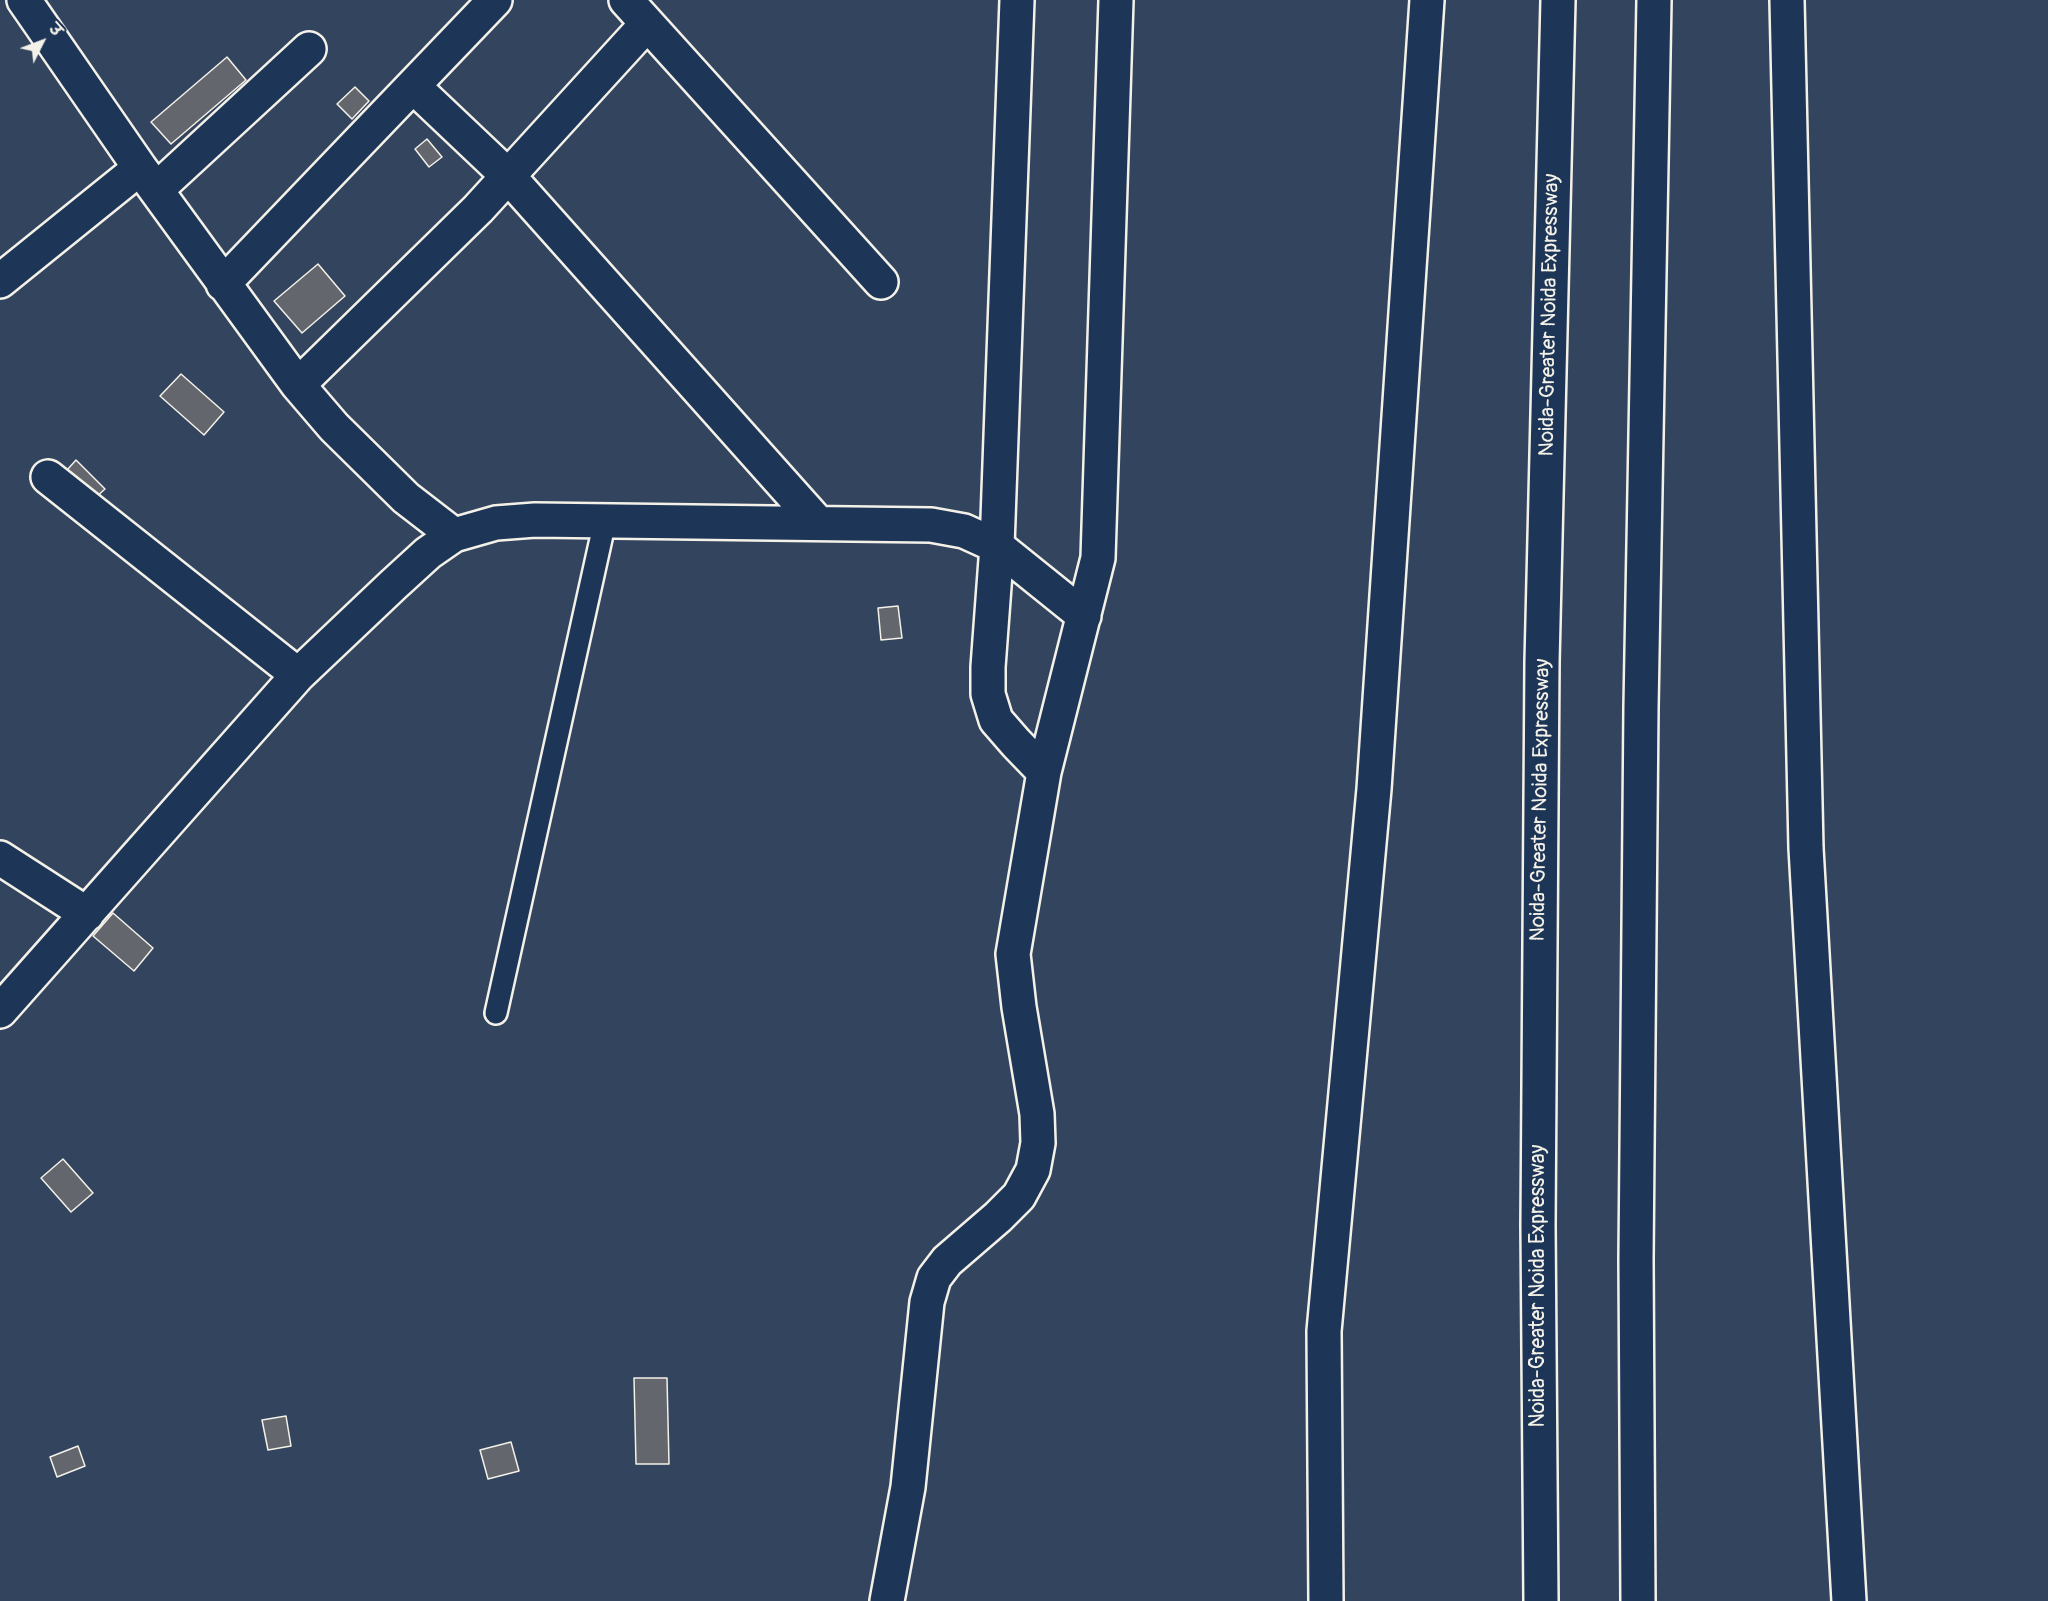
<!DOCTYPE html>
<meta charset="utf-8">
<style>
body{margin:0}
#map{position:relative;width:2048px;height:1601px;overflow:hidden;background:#32445e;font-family:Pangolin,"Playpen Sans Deva",sans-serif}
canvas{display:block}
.north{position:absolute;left:12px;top:12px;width:60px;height:60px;-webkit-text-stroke:4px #1d3557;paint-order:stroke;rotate:48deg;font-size:16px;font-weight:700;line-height:24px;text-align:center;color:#f4f1e8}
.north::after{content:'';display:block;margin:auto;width:21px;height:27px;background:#f4f1e8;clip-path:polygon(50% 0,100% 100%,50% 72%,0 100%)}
</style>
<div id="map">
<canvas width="2048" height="1601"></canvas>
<div class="north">उ</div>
</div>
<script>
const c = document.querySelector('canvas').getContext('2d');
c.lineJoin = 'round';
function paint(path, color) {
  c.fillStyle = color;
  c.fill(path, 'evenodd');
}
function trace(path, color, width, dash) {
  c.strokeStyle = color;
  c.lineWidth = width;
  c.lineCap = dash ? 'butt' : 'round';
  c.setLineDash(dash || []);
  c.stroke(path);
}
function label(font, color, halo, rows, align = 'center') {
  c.font = font + ' Pangolin,sans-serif';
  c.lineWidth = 6;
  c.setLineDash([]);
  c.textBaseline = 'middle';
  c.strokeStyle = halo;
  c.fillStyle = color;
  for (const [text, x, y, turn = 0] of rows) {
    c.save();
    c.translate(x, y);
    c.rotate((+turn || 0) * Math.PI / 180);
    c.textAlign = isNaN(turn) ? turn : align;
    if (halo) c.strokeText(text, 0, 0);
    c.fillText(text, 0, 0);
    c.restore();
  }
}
const building = new Path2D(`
 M227,57l19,23 -75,64 -20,-22z
 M355,87l14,14 -17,18 -15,-15z
 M427,139l15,18 -13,10 -14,-18z
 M318,264l27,32 -43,37 -28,-32z
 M181,374l43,38 -20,23 -44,-39z
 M76,460l29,29 -10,9 -28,-28z
 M898,606l4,32 -21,2 -3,-32z
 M113,913l40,35 -19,23 -41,-35z
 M63,1159l30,34 -22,19 -30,-34z
 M634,1378h33l2,86h-33z
 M286,1416l5,30 -23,4 -6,-30z
 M511,1442l8,29 -31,8 -8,-29z
 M78,1446l7,20 -28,11 -7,-20z`);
paint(building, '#63666d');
trace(building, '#f4f1e8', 1.5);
const lane = new Path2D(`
 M496,1013l109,-492`);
const street = new Path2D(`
 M24,0l116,168 158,217 36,42 72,71 48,37
 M626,0l255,282
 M1017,0l-20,546 -9,121v27l8,26 20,23 28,29
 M413,86l96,91 309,346
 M156,190l153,-141
 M0,281l140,-113
 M223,284l272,-284
 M298,385l180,-176 169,-185
 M48,477l250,198
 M0,858l87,56
 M0,1011l298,-336 95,-90 35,-32 26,-18 42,-12 39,-3 396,5 33,6 33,15 87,70
 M887,1601l21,-114 19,-185 7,-24 13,-17 51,-44 21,-21 14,-26 5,-27 -1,-29 -18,-107 -6,-53 31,-182 54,-214 18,-558`);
const secondary = new Path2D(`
 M1787,0l19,848 43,753
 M1326,1601l-2,-270 50,-542 53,-789`);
const highway = new Path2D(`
 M1541,1601l-3,-376 4,-563 16,-662
 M1638,1601l-2,-342 5,-552 13,-707`);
trace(lane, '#f4f1e8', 26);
trace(street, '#f4f1e8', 38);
trace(secondary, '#f4f1e8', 38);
trace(highway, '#f4f1e8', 38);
trace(lane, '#1d3557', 21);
trace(street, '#1d3557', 33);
trace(secondary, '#1d3557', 33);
trace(highway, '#1d3557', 33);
label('21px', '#f4f1e8', '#1d3557', [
 ["Noida-Greater Noida Expressway",1550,315,-89],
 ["Noida-Greater Noida Expressway",1541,800,-89],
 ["Noida-Greater Noida Expressway",1539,1286,-90]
]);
</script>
